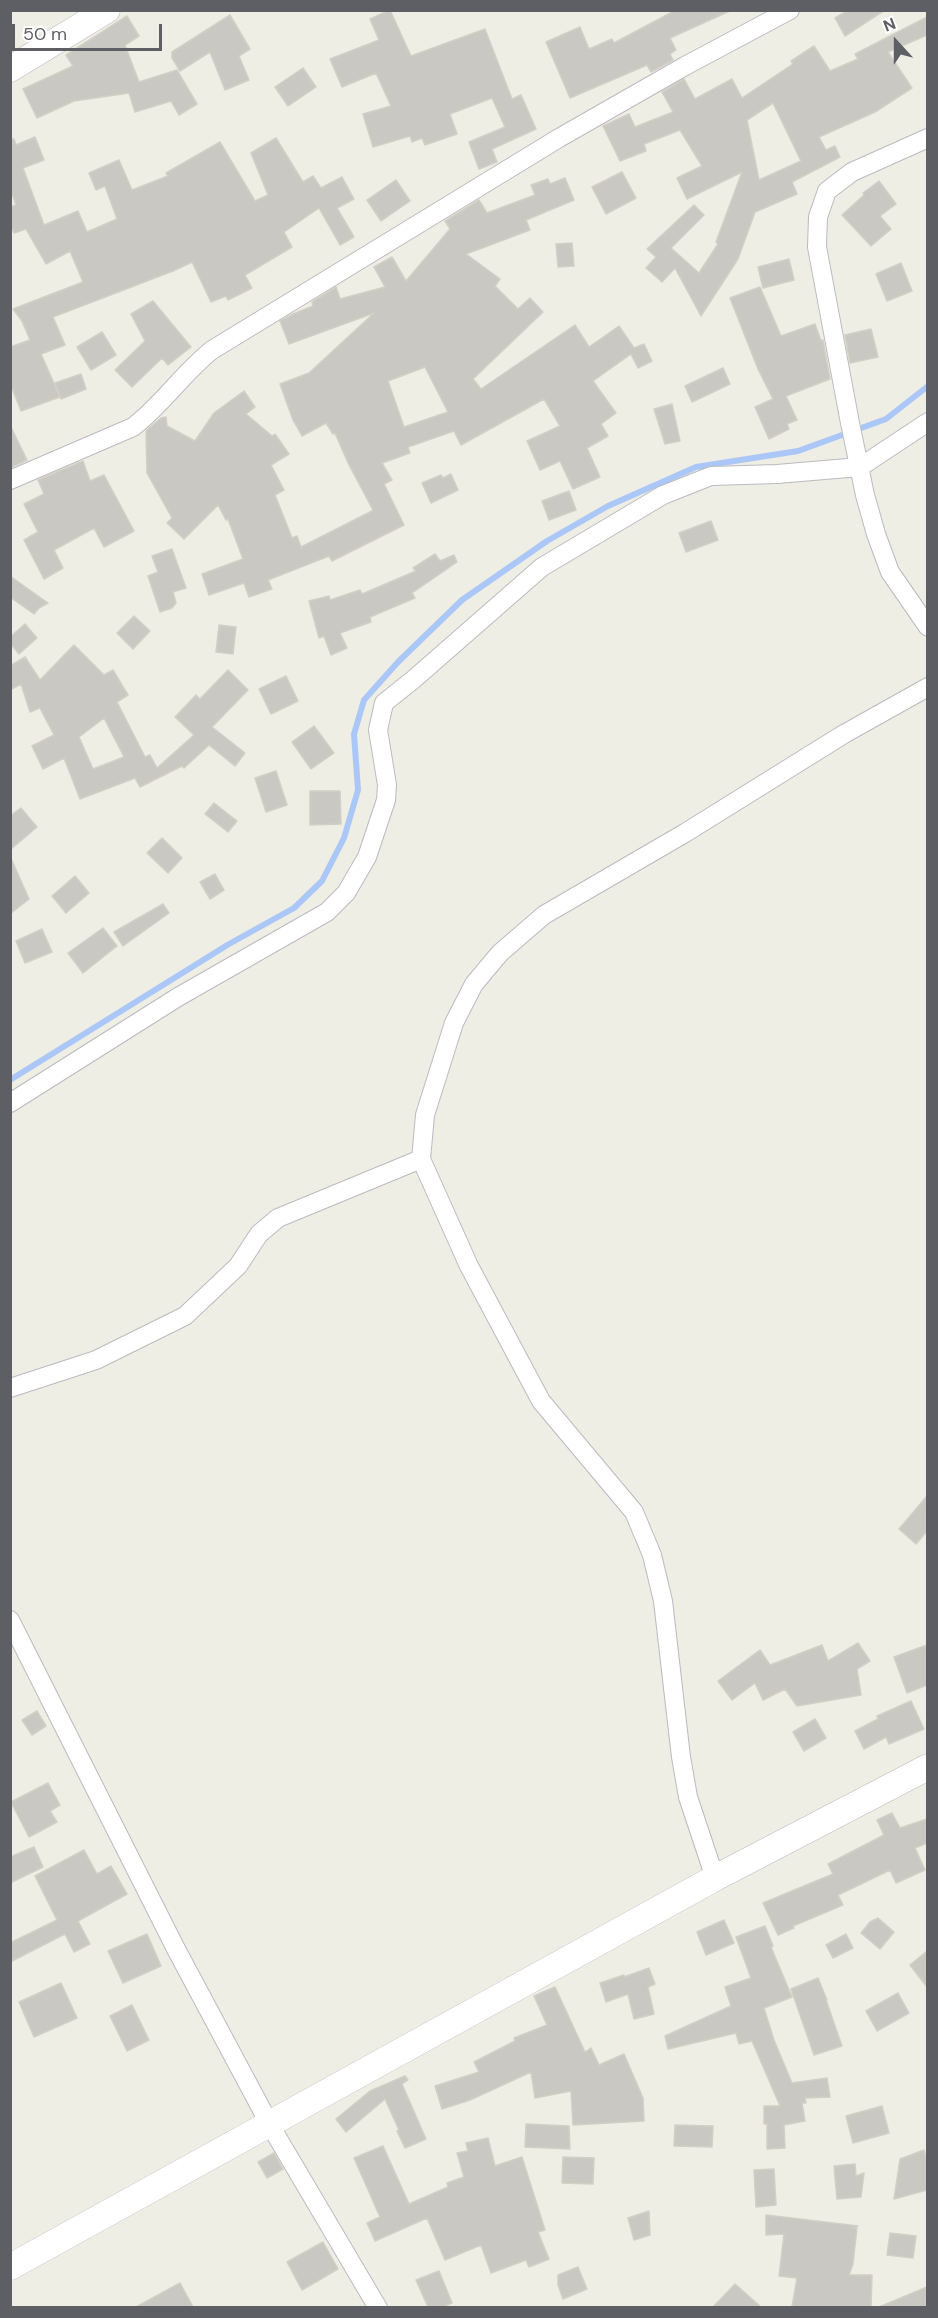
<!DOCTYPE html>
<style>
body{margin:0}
#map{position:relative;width:938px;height:2318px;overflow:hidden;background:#eeeee5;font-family:"DM Sans",sans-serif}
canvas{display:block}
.frame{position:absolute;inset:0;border:12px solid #5d5f64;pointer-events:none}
.north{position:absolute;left:866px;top:12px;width:60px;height:60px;-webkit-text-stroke:4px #fff;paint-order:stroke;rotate:339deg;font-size:16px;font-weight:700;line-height:24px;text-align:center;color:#5d5f64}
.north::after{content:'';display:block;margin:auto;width:21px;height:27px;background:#5d5f64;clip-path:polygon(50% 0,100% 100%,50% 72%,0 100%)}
.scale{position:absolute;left:12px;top:24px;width:150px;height:27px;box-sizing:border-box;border:3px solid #5d5f64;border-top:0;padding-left:8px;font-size:18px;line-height:21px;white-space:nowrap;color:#5d5f64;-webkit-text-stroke:4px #fff;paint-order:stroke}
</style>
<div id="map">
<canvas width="938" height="2318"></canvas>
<div class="frame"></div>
<div class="north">N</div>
<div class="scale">50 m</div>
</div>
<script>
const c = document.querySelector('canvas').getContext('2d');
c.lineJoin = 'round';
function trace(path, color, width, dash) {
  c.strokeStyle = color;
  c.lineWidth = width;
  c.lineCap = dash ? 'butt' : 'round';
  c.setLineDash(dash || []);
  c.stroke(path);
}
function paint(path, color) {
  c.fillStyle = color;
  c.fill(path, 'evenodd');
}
trace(new Path2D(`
 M10,1080l219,-136 65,-36 28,-27 22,-43 14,-48 -4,-56 10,-34 34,-38 64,-62 85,-59 61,-35 88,-39 102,-16 88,-32 42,-33`), '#abc7f8', 6);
const building = new Path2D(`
 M390,10l21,46 74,-27 27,70 9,-4 15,34 -44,20 5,13 -18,7 -10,-27 36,-15 -13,-29 -42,16 7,20 -32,11 -3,-7 -10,4 -2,-6 -37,11 -10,-33 28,-8 -15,-33 -34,14 -12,-28 49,-19 -9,-21z
 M676,10h56l-62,28 6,12 -6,4 3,6 -22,12 -4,-7 -77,33 -24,-56 34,-15 9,22 23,-10 2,4z
 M849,10h36l-40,26 -10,-18z
 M230,15l20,34 -11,7 10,24 -24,10 -15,-38 -30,19 -8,-13v-6z
 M127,16l12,20 -14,9 14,37 38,-12 20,34 -18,11 -8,-14 -36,11 -6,-19 -55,8 -37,17 -14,-29 50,-23 -7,-11z
 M927,17v18l-39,17 24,36 -37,24 -56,25 7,13 9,-4 5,11 -48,25 5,12 -42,18 -17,47 -37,57 -26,-48 -13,14 -16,-14 10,-11 -9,-8 47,-44 10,10 -33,33 28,25 19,-29 -2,-2 26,-70 -55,27 -10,-21 25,-12 -22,-36 -36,14 2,7 -26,10 -17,-35 26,-12 6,13 38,-15 -11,-20 22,-13 11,20 37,-20 10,19 51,-34 -2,-3 23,-15 16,25 28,-12 -3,-5zM773,103l28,58 -42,19 -12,-60z
 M303,68l13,19 -28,19 -13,-19z
 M35,137l9,23 -21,8 21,57 34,-14 9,21 30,-13 -12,-33 -9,4 -7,-17 30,-13 13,30 36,-14 -2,-3 54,-31 35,59 13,-6 -17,-42 25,-15 27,44 10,-6 8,12 21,-11 12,22 -17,9 17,29 -14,8 -21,-37 -35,24 8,15 -47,28 7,13 -24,12 -2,-4 -15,6 -19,-40 -19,9 -120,46 12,28 -24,9 19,43 -39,14 -11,-28v-36l20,-7 -8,-19 -9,-12 70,-27 -13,-31 -24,13 -20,-35 -12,4 -4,-10v-16l6,-2 -6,-17v-49h4l2,6z
 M622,172l14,26 -30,16 -14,-27z
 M565,178l9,22 -48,20 4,10 -64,24 34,25 -5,7 23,23 12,-11 13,14 -70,67 8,10 94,-64 14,22 30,-21 15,22 10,-4 8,17 -14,7 -7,-14 -38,27 23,32 -15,11 7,12 -21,12 13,29 -27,12 -13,-28 -20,9 -13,-29 33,-15 -16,-27 -83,46 -7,-14 -46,16 2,6 -28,10 10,17 -8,4 20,41 -72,36 -3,-5 -61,24 4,9 -23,8 -5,-14 -35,12 -7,-21 41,-15 -15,-40 -2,1 -8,-15 -34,34 -17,-16 5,-5 -25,-45 -1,-42 15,-13 5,-1 1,9 28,15 19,-28 30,-22 11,16 -9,7 26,22 3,-2 14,20 -18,11 13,25 -9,5 17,43 5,-2 4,11 69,-35 3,-2 -25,-47 -13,-30 -2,1 -7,-11 -24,13 -9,-16 -13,-36 29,-11 65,-60 -85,31 -9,-23 13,-7 20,-8 -1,-4 24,-15 4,12 45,-12 -11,-20 18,-10 14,24 44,-52 -5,-8 34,-21 8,13 48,-18 -4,-10 17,-6 2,5zM425,367l23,45 -44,15 -16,-46z
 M396,180l14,21 -29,20 -14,-21z
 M879,181l17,23 -16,12 11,13 -20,17 -29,-31 22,-20 -1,-2z
 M572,243l2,23 -16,1 -2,-23z
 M789,259l5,21 -31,8 -5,-21z
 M901,263l11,28 -25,10 -11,-27z
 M760,287l21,49 34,-12 6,17 2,-1 7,39 -44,17 11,24 -10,4 2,5 -20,10 -14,-32 18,-8 -15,-30 -28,-71z
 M153,301l38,46 -23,18 -6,-7 -30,29 -17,-17 30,-29 -14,-27z
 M871,329l7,28 -28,6 -5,-28z
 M102,332l14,23 -25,15 -14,-23z
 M723,368l7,16 -38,18 -7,-16z
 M81,374l5,15 -25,10 -6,-16z
 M672,404l8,37 -15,3 -11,-35z
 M10,425l17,35 -17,8z
 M83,461l7,20 14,-6 30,56 -30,16 -10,-19 -40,22 9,18 -19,11 -20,-39 14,-8 -14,-28 20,-10 -6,-14z
 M451,474l7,16 -27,13 -9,-20 19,-8 2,3z
 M569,491l7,19 -27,10 -7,-19z
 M711,521l7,19 -32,12 -7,-19z
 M172,549l14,39 -13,4 3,11 -4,5 -12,4 -12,-36 10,-4 -6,-16z
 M435,554l5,7 14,-6 3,7 -45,31 3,5 -45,19 1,5 -31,11 7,15 -16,7 -7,-19 -5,2 -10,-37 20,-5 1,4 30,-10 2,4 54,-23 -3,-3z
 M10,576l38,27 -9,5 -5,6 -24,-17z
 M134,616l16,15 -17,18 -16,-16z
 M25,624l12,14 -18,16 -9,-11v-6z
 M219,625l17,2 -3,27 -17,-2z
 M74,645l30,30 9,-5 15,25 -11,7 28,55 5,-2 7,13 37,-33 -19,-18 21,-22 4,4 28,-29 20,20 -36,37 33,26 -10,13 -26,-21 -25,23 -2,-2 -42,21 -5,-9 -55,21 -16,-41 -21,11 -11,-23 22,-11 -14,-27 -10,4 -9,-28 -11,6v-24l15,-9 15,23zM104,718l20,39 -31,12 -14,-32z
 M286,676l12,25 -27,13 -12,-25z
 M314,726l20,27 -23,16 -19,-27z
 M276,771l11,34 -21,7 -11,-34z
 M310,791h30l1,33 -31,1z
 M214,803l23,18 -9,11 -23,-18z
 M21,808l16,19 -27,23v-34z
 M162,838l20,20 -14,15 -21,-20z
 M10,856l19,43 -19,15z
 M215,874l9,16 -14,9 -10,-17z
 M75,876l14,17 -23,20 -14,-17z
 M163,904l6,9 -46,33 -9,-14z
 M103,928l14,18 -34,27 -15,-20z
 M42,929l10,23 -27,11 -9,-22z
 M927,1496v35l-11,13 -17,-15z
 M858,1643l12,18 -13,8 4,26 -64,11 -12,-17 -22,11 -8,-17 -23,17 -14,-19 42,-31 10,15 52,-20 6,16z
 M927,1645v40l-20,8 -13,-36z
 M911,1701l13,28 -35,15 -3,-7 -22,12 -9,-18 23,-12 -1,-3z
 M37,1711l9,15 -14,9 -10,-15z
 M815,1719l11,19 -22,13 -11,-19z
 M48,1783l12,22 -10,6 7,11 -28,15 -18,-35z
 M892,1813l8,15 27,-9v24l-12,5 10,22 -29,13 -6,-13 -52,25 5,10 -50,21 1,2 -16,7 -15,-32 70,-29 -5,-10 56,-29 -7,-15z
 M34,1847l9,20 -33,16v-26z
 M84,1850l13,24 14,-8 16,28 -49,27 12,23 -16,8 -9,-18 -55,28v-19l47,-23 -22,-44z
 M878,1918l16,14 -14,17 -19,-16 9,-11z
 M724,1920l10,23 -28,12 -9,-23z
 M765,1926l8,20 -2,1 21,50 -28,11 10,32 18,43 35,-5 3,19 -25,1 1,5h-4l3,18 -21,4 1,23 -18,1v-25h-3v-18h16l-28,-65 -13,3 -3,-11 -68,16 -3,-13 66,-30 -6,-19 26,-9 -15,-41z
 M147,1934l14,32 -38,17 -15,-32z
 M846,1934l7,14 -20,10 -7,-13z
 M927,1951v36l-17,-22z
 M649,1968l6,16 -7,3 6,27 -20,5 -6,-25 -22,8 -6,-19 24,-8v2z
 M818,1978l9,22h-1l16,46 -28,9 -23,-66z
 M61,1983l16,35 -43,19 -15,-35z
 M555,1987l30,65 6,-4 8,17 25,-11 19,44 1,23 -71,4 -2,-34 -36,7 -4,-26 -61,28 -28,9 -7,-23 44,-14 -5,-10 41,-21 -1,-3 33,-13 -13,-29z
 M898,1993l11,20 -32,18 -11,-20z
 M132,2005l17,35 -22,11 -17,-35z
 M405,2076l3,4 -6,4 24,55 -21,9 -8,-17 2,-1 -14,-31 -39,33 -10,-13 34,-28z
 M882,2106l7,27 -36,10 -7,-27z
 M526,2124l43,2 1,23 -45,-2z
 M675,2125l38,1 -1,21 -38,-1z
 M488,2138l7,28 27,-9 23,73 -7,2 11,27 -20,8 -3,-7 -35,13 -10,-28 -36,15 -18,-42 -52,23 -8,-18 13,-6 -26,-59 29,-12 26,58 39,-17 -1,-4 17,-6 -7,-24 11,-2 -2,-8z
 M924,2150l3,13v27l-33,9 6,-40z
 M274,2153l9,16 -16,9 -9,-16z
 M563,2157l31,1 -1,26 -31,-1z
 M855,2164l1,12 8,-3 -3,24 -24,2 -3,-33z
 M774,2169l2,36 -20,2 -2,-37z
 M649,2211l1,24 -16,5 -6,-22z
 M766,2215l92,11 -5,2h4l-4,36 -4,11h23l-1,32h-79l5,-29 -18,-2 5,-42 -18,1z
 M890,2233l26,3 -3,22 -26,-3z
 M323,2242l15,27 -36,21 -15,-28z
 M578,2267l9,22 -24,10 -5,-14v-10z
 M439,2271l13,32 -10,4h-14l-12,-27z
 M180,2283l13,24h-57z
 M735,2284l26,23h-48z
 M927,2287v20h-48z`);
paint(building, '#c9c8c2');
trace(building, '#d2d0c4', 1.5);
const street = new Path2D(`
 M928,138l-76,34 -25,19 -9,26 -1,30 33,176 15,72 11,39 14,38 38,55
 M10,480l123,-53c29,-22 50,-54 79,-77l347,-212 126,-72 105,-56
 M10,1103l168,-106 149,-85 19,-19 21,-36 19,-57 1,-15 -9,-55 6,-27 30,-24 128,-112 121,-72 48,-19 66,-2 83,-7 68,-45
 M10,1388l86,-28 89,-44 53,-50 21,-32 19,-16 143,-59
 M10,1620l166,329 94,176 108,183
 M715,1878l-27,-81 -7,-40 -18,-156 -11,-46 -18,-43 -93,-111 -72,-135 -48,-107 4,-44 29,-92 20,-39 26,-31 44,-38 141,-82 159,-99 84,-47`);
const secondary = new Path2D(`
 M10,69l97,-59
 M10,2267l705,-389 213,-111`);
trace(street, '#babbc0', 20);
trace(secondary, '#babcc2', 27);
trace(street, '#fff', 18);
trace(secondary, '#fff', 26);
</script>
